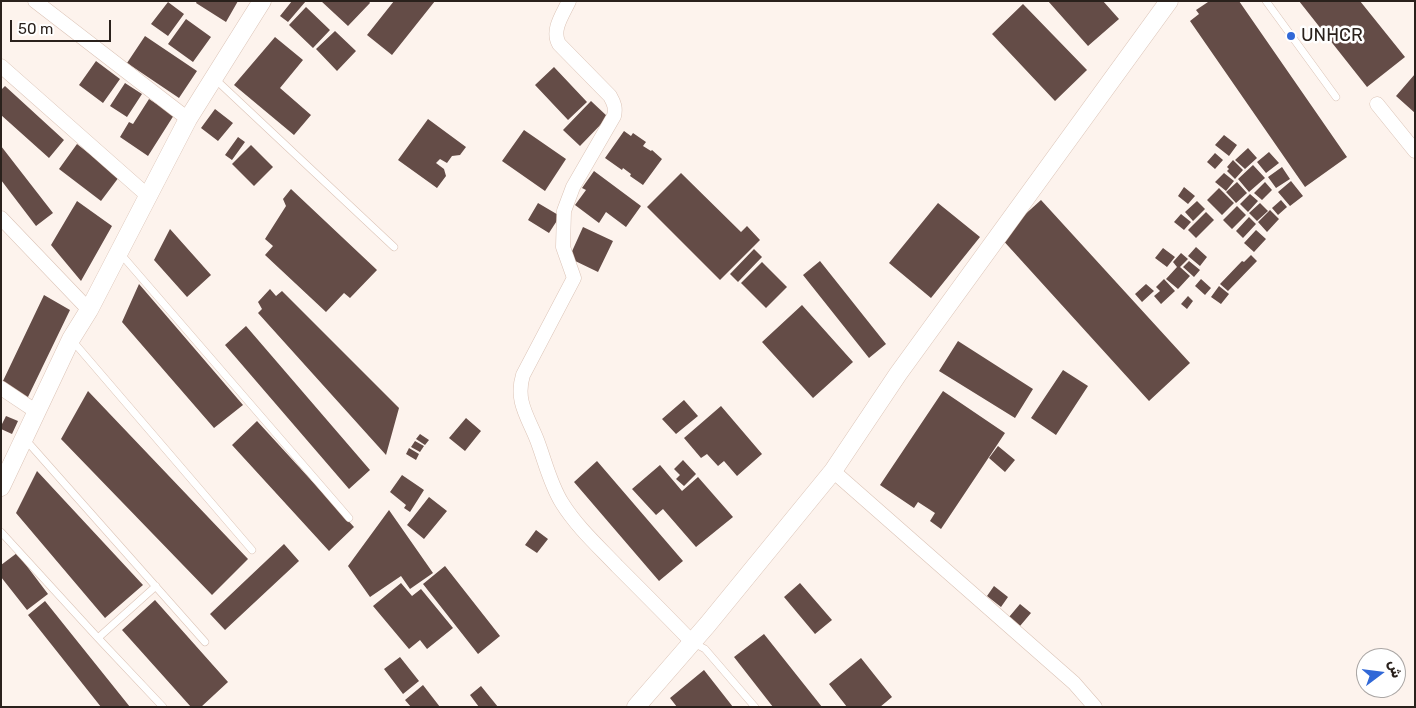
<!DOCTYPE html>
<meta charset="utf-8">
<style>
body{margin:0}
#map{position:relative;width:1416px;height:708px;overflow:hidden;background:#fdf3ed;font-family:Rubik,Vazirmatn,sans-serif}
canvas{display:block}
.frame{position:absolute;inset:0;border:2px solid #2a211c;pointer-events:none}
.north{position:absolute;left:1356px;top:648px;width:50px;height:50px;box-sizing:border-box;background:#fff;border:1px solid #aaa6a4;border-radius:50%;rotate:75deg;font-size:14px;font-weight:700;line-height:20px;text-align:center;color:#2a211c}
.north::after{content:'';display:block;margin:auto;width:18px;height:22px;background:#3168d7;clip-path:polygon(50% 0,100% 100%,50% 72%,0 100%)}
.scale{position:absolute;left:10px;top:20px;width:101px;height:22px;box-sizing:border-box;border:2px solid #2a211c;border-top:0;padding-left:6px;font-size:15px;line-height:18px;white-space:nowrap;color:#2a211c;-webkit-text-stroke:4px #fff;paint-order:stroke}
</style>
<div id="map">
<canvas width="1416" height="708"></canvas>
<div class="frame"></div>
<div class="north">ش</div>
<div class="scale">50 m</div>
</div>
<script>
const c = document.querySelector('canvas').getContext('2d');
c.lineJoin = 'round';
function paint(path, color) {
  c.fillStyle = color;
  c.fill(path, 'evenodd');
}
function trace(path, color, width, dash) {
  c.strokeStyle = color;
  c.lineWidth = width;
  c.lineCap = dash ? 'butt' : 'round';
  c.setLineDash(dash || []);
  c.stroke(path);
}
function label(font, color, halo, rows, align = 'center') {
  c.font = font + ' Rubik,sans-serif';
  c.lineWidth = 5;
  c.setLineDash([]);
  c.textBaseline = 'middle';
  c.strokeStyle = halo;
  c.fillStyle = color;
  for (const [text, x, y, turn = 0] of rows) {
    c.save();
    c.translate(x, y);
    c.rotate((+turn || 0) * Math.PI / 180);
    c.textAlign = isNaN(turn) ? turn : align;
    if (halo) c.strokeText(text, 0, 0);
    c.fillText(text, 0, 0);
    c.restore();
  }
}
paint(new Path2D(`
 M197,1h41l-12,21 -30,-19z
 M292,1h14l-18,21 -8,-6z
 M321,1h48l1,2 -22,23z
 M394,1h41l-43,54 -25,-20z
 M1048,1h55l16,18 -31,27z
 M1207,1h32l108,156 -42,30 -115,-166 9,-7 -3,-4 12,-8z
 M1299,1h61l45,56 -38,30z
 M168,2l16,12 -16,22 -17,-12z
 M1023,4l64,66 -32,31 -63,-67z
 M306,7l24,23 -17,18 -24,-23z
 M186,19l25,18 -18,25 -25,-18z
 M335,31l21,20 -19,20 -21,-22z
 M145,36l52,35 -18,27 -52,-35z
 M275,37l28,23 -23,28 31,27 -17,20 -60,-50z
 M96,61l24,18 -17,24 -24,-18z
 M554,67l33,35 -19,18 -33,-35z
 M1415,74v39l-19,-17z
 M125,83l17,11 -15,23 -17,-11z
 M5,86l59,54 -15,18 -48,-43v-25z
 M149,99l25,16 -26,41 -28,-19 9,-15 4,2z
 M591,101l17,16 -28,29 -17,-16z
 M215,109l18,14 -15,18 -17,-13z
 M428,119l38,28 -6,8 -8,1 -5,7 -7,-4 -4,4 8,6 2,7 -9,12 -39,-28z
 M524,130l42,29 -21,32 -43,-30z
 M624,131l7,5 2,-3 13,9 -3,4 8,5 1,-1 10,9 -19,26 -13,-9 1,-2 -8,-6 -1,2 -17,-12z
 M1224,135l13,10 -8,11 -14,-11z
 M238,137l7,5 -13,18 -7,-5z
 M77,144l42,33 -18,24 -42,-32z
 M251,145l22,22 -19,19 -22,-22z
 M1,146l52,67 -17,13 -35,-46z
 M1248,148l9,10 -12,11 -10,-9z
 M1269,152l10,11 -13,10 -9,-11z
 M1215,153l8,7 -8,9 -8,-7z
 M1233,160l10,10 -8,9 -8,-8 2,-2 -2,-2z
 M1253,165l12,13 -16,14 -11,-13z
 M1282,167l8,12 -14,9 -8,-11z
 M594,171l47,35 -15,21 -20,-15 -7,11 -24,-18 11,-15 -4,-2z
 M681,173l60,59 6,-6 13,14 -40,40 -73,-73z
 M1224,173l10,8 -8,10 -11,-9z
 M1291,181l12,15 -13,10 -12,-14z
 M1237,182l10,11 -11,10 -10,-11z
 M1265,182l7,8 -10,10 -8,-7z
 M1184,187l11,9 -7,8 -10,-8z
 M1219,188l15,15 -12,12 -15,-15z
 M291,189l86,81 -27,28 -6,-5 -18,19 -61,-57 8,-9 -8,-7 21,-33 -3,-7z
 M1250,194l8,7 -10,11 -8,-8z
 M1041,200l149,163 -41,38 -149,-164z
 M1281,200l6,7 -9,8 -6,-7z
 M77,201l35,25 -31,55 -30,-36z
 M1197,201l8,8 -12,12 -8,-9z
 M538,203l22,13 -11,17 -21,-13z
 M938,203l42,34 -49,61 -42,-35z
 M1260,203l8,8 -11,10 -8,-8z
 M1237,206l9,9 -14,14 -9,-9z
 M1270,210l9,9 -12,13 -9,-10z
 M1206,212l8,8 -18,18 -8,-8z
 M1181,214l10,8 -7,8 -10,-8z
 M1249,217l7,7 -13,14 -7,-7z
 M583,227l30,14 -15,31 -29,-14z
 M170,229l41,46 -24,22 -33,-37z
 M1256,230l10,9 -12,13 -10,-9z
 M1196,247l11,10 -7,9 -12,-10z
 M1163,248l12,9 -8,10 -12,-9z
 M754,249l8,8 -24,25 -8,-8z
 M1181,253l7,6 -8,8 10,9 -12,13 -12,-10 11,-12 -4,-5z
 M1251,255l6,6 -29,30 -8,-7 22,-23 2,1z
 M820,261l66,83 -17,14 -66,-83z
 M1189,261l11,9 -6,7 -11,-10z
 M762,262l25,25 -21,21 -25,-25z
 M1164,279l11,12 -14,13 -7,-8 6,-5 -4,-4z
 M1201,279l10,9 -6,7 -10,-9z
 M139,284l104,121 -29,23 -92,-106z
 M1146,284l8,7 -12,11 -7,-8z
 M1219,286l10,8 -8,10 -10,-7z
 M270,289l6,7 6,-5 117,117 -13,47 -128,-142 4,-4 -4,-7z
 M44,295l26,15 -43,89 -25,-16z
 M1188,296l5,5 -6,8 -6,-5z
 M802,305l51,57 -40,36 -51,-56z
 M246,326l124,144 -21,19 -124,-144z
 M958,341l75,48 -18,29 -76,-47z
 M1063,370l25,16 -32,49 -25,-17z
 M88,391l160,168 -36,36 -151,-156z
 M943,391l62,42 -64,96 -11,-8 5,-8 -17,-11 -4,6 -34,-23z
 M684,400l14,16 -22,18 -14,-15z
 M721,406l41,48 -25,22 -13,-15 -6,5 -11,-12 -6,4 -17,-20z
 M6,416l12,5 -6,13 -11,-5v-3z
 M466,418l15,13 -16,20 -16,-13z
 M257,421l97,106 -25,24 -97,-106z
 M420,434l9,6 -4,5 -9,-6z
 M415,441l9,5 -4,6 -9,-5z
 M998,446l17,14 -10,12 -16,-14z
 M409,448l10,6 -3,6 -10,-6z
 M683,460l13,14 -12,12 -8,-7 4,-4 -6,-6z
 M597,461l86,100 -24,20 -85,-99z
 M660,465l22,26 16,-14 35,40 -37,30 -33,-38 -7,6 -24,-26z
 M37,471l106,114 -38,33 -89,-105z
 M402,475l22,15 -14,22 -6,-4 2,-3 -16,-13z
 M429,497l18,14 -23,28 -17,-14z
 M389,510l44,63 -23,16 -9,-13 -31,21 -22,-31z
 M536,530l12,9 -11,14 -12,-8z
 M284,544l15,17 -74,69 -15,-16z
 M17,553l31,41 -21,16 -26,-33v-12z
 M445,566l55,70 -22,18 -55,-70z
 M401,583l11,13 9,-7 32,39 -26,21 -7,-9 -11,9 -36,-43z
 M800,583l32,37 -17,14 -31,-37z
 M994,586l14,11 -7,10 -14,-11z
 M155,600l73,82 -27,25h-10l-69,-77z
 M45,601l85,106h-29l-73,-92z
 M1020,604l11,9 -11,13 -11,-9z
 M764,634l58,73h-49l-39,-50z
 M400,657l19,24 -16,13 -19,-25z
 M861,658l31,39 -12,10h-33l-18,-23z
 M704,670l29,37h-56l-7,-9z
 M423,685l17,22h-29l-6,-7z
 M481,686l17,21h-19l-9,-12z`), '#644c47');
const service = new Path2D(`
 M1266,1l70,96
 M214,78l180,169
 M119,252l230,266
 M71,339l181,211
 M25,439l180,203
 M1,532l97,106 65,69
 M98,638l58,-52
 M692,642l13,7 50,58`);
const minor = new Path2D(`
 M35,1l153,118
 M569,1c-6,13 -18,29 -10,43l51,52c4,7 6,12 4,20l-41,71 -9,24 -1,36 11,31 -51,97c-8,26 5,42 14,65 8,21 13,44 25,63 15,24 36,43 55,63 25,25 50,50 75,76
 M1,66l147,130
 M1377,104l38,47
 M1,218l88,92
 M1,388l36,24
 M833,471l241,212 21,24`);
const tertiary = new Path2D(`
 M1,487l70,-148 18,-29 99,-191 74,-118
 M636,707l72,-83 125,-153 65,-97 271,-373`);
trace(service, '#dbc3b6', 8);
trace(minor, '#dbc3b6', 15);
trace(tertiary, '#dbc3b6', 19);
trace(service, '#fff', 7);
trace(minor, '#fff', 14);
trace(tertiary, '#fff', 18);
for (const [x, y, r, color] of [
 [1291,36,5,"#3168d7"]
]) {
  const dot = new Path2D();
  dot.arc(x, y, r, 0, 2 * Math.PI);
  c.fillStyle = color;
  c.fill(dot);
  trace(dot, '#fff', 2);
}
label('18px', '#2a211c', '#fff', [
 ["UNHCR",1301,36]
], 'left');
</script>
